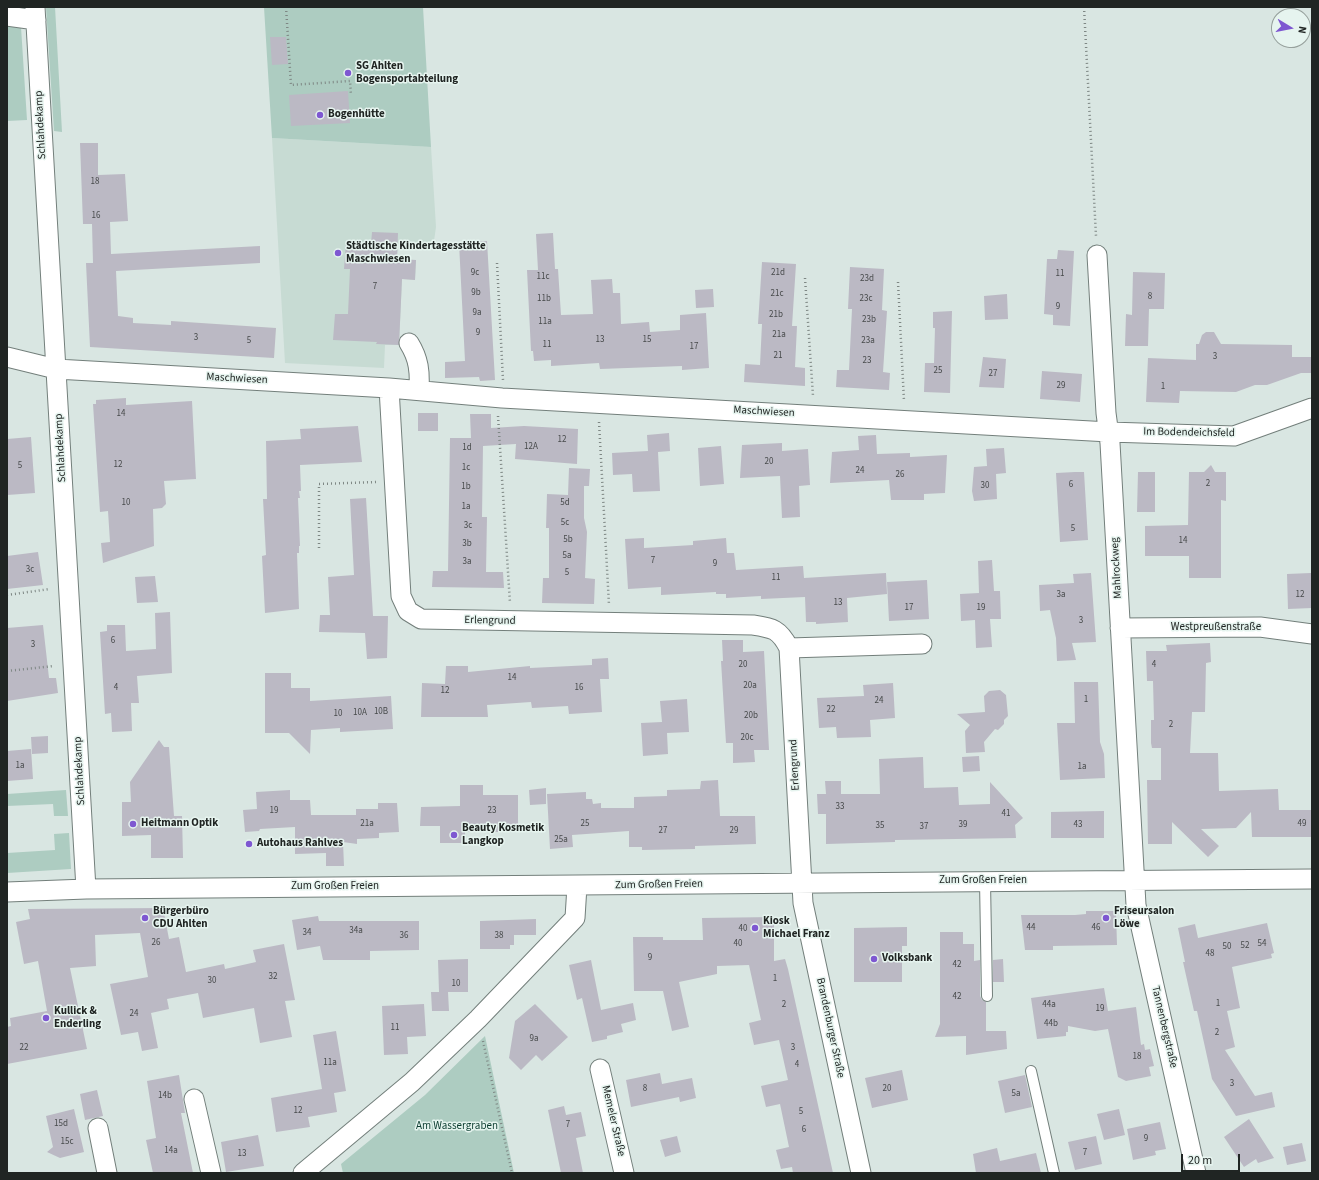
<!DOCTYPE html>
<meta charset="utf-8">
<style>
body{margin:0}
#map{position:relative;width:1319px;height:1180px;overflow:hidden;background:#d9e6e2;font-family:"Source Sans 3",sans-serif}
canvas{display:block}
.frame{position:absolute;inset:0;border:8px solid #202523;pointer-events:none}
.north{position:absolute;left:1271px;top:8px;width:40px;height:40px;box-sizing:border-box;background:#e6f4ef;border:1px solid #97a19d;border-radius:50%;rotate:100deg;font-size:11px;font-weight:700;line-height:16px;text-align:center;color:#202523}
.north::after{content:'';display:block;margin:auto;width:14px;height:18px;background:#7e57d1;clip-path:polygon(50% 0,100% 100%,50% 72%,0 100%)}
.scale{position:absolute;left:1181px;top:1154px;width:59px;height:18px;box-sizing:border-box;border:2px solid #202523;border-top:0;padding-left:5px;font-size:12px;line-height:14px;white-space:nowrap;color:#202523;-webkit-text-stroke:3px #e6f4ef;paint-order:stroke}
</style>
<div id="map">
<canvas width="1319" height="1180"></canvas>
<div class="frame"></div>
<div class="north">N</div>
<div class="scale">20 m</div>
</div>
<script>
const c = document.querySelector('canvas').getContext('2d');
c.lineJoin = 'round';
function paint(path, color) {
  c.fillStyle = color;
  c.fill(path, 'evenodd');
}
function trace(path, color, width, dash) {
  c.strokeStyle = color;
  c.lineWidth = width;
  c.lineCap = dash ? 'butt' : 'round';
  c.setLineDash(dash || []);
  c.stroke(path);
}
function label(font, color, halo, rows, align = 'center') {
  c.font = font + ' "Source Sans 3",sans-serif';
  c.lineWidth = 3;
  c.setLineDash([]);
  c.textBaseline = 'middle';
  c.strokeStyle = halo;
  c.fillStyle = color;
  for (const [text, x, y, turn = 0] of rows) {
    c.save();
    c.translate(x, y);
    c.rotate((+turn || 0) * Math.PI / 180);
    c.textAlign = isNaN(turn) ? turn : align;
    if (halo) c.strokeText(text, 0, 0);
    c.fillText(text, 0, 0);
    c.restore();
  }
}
paint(new Path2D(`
 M272,138l159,9 5,80 -3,21 -35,-4 -1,15 19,1 -1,20 -13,-1 -3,66h-14l-1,23 -99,-5z`), '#c7dbd3');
paint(new Path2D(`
 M46,7h9l7,125 -8,-1z
 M264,7h159l8,140 -159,-9z
 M7,26l14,1 6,93 -20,1z
 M66,790l2,26h-14l-1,-12 -46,2v-12z
 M69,833l2,36 -64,4v-20l48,-3 -1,-16z
 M485,1036l29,137h-171l-2,-9 84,-69z`), '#adccc1');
paint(new Path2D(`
 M270,37h16l2,27 -16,1z
 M348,91l2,32 -59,3 -2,-31z
 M80,143h18v32l27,-1 3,47 -18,1 1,32 149,-8v17l-144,8 2,45 15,2v5l38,2v-4l105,7 -2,30 -184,-11 -4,-84h7l-1,-39h-9z
 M372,232l26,1 -1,26 19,1 -1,20 -13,-1 -3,66 -23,-1 1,-2 -44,-2 2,-26h13l2,-45h-6l2,-27 25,2z
 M553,233l2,36h3l3,46 32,-1 -2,-34 21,-1 1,14h7l1,31 28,-2 1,10 30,-2v-15l26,-2 3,55 -27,2v-4l-82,3 -1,-6 -48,3v-6l-17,1 -1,-10h-2l-4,-81h11l-2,-36z
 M487,241l8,139 -15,1 -1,-4 -34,1v-16l20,-1 -6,-118z
 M1058,250l16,1 -4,75 -17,-1v-10l-9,-1 3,-55h10z
 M762,262l34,2 -4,62h5l-2,41 10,1v18l-61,-4 1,-18 15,1 2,-41h-4z
 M850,267l34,2 -2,41 5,1 -4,61 7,1 -1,17 -53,-3 1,-17h12l3,-61h-4z
 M1133,272l32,1 -1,36h-15l-1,37h-23l1,-32 6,1z
 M713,289l1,18 -18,1 -1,-18z
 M1007,294l1,25 -23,1 -1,-24z
 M952,311l-2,82 -26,-1 1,-29h9l1,-35h-2v-16z
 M1206,332h8l7,12 71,1v12h20l-1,16h-10l-34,12h-12l-19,7 -56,-1 -1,12 -33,-1 2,-44 48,2v-16h3l3,-9z
 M983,357l23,2 -2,29 -25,-1z
 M1042,371l40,3 -2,28 -40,-3z
 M126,398v7l66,-4 4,78 -32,2 2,23 -4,4 -9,1 1,37 -51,17 -2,-20 9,-1 -2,-31 -8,1 -7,-108h3v-4z
 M418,413h20v18h-20z
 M470,414h21v14l33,-2 54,3 -1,35 -62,-5 1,-15 -33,2 -1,71h5l-1,55h17l1,16 -72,-1 1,-16h15l2,-133h21z
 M358,426l4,36 -62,3 1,26h-2l1,7h-2l2,48h-1v7h-2l2,56 -34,4 -3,-57 4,-1 -3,-56h4l-1,-58 35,-2 -1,-10z
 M669,433l1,18 -12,1 2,39 -27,1 -1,-18 -19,1 -1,-22 36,-2 -1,-16z
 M876,435l1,19 33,-1v4l37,-2 -2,38 -21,1v6h-33l-2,-20 -59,3 2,-31 27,-2 -1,-14z
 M31,437l4,56 -28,2v-56z
 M782,443v8l26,-2 2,36 -11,1 1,31 -18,1 -2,-42 -40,2 2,-33z
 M721,446l3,38 -24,2 -2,-38z
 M1004,448l2,25 -10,1 1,25 -23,2 -2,-10 2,-24 13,-1 -1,-17z
 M1211,465l4,7h11v29l-5,-1v78h-32v-22h-44v-30l43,-1 1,-53h15z
 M569,468l21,1 -1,17h-5v32l3,14 -2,46 10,1 -1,25 -52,-1 1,-25h6v-50h-3l1,-34 21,1z
 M1075,472h9l4,68 -28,2 -4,-69z
 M1138,472h17v40h-18z
 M366,498l7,118h15l-1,42 -20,1 -2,-26 -46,-1 1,-17h10l-2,-38 26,-2 -4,-76z
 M644,538v10l49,-3v-4l33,-3 1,15h7l2,17 67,-4 1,12 82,-5 1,21 -40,4 1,24 -32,2v-2h-10l-1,-25 -44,2v-3l-35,2v-4h-10v-2l-55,3v-8l-33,2 -3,-50z
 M38,552l5,33 -36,4v-33z
 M992,560l2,31h6l1,28h-11l2,28 -16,1 -1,-28 -14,1 -1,-27 19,-1 -1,-32z
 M1091,573l5,69 -24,1 4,17 -19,1 -1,-23 -6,-28 -10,1 -1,-26 35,-2 -1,-9z
 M1311,573l1,35 -24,1 -1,-35z
 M155,576l3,26 -21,1 -2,-26z
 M927,580l2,39 -40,2 -2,-39z
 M170,612l2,61 -35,3 2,27h-8l1,28 -20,1 -1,-19 -6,1 -5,-82 7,-1v-6h18l1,26 30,-2 -1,-36z
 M43,625l6,53h7l2,15 -51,8v-73z
 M722,640h21v12l21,-1 5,99h-15l1,12 -22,1v-20h-7l-5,-82h2z
 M1210,643l1,19 -5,1 -1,49h-13l-2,41h28l1,38 59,-2 1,21h33v27h-60l-1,-25 -15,16 -35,1 18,17 -11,11 -36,-35v22h-24l-1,-64h14v-32h-9l-1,-5v-23h3l-1,-39h-6l-1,-30h21l-1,-6z
 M608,658l1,21h-9l2,33 -33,2 -1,-8 -36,2 -1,-6 -44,3 1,12h-67l1,-34 23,1 1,-18h22v6l62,-6v2l62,-3v-6z
 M265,673h26v15h19v13l81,-5 2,33 -53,3v-4l-29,2 -1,24 -21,-21h-24z
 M1074,682h24l2,60 4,12 1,24 -45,2 -3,-57h18z
 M893,683l2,35 -25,2 1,17 -34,1 -1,-11 -17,1 -2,-30 47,-2 -1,-11z
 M1000,690l6,5 2,21 -4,4v4l-6,6 -3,-1 -11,13 1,10 -19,1 -1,-22 5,-6 -13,-11 28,-2 -1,-16 5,-5z
 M687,699l2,33 -22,1 1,21 -25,2 -2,-33 21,-1 -2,-21z
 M48,736v17l-16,1 -1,-17z
 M159,740l5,7h5l5,69h8l1,42h-32v-23l-29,1v-34h9l-1,-20z
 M31,749l2,30 -26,2v-30z
 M979,756l1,15 -17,1 -1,-15z
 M923,757l1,31 34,-1 1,18 31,-1v-22l33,36 -8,7 1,13 -121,2v2l-69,2v-30h-8l-1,-20h9l-1,-13h16v13h39l-1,-35z
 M718,780l2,36h35l1,28 -61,2v3l-53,1v-3h-13v-16l-57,4 1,12 -23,2 -3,-55 39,-2v7h6l1,5 8,-1v5h33v-11l33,-1v-6l33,-1 1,-8z
 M460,785h23v10h35v37h-53v11h-25v-17h-20l1,-19 39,-1z
 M546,788v16l-16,1 -1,-15z
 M290,790v10h20l1,15h45v-6h22v-6h19l2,29 -20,1v5l-22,1v5l-14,-2 1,24h-18v-13l-31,1v-27l-35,2 -1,2 -14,1 -2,-22 14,-1 -1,-17z
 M1104,811v27h-53v-26z
 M163,908l6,31 10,-2 7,35 38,-8 1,5 31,-7 -3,-12 31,-6 11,56 -10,1 7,36 -32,6 -6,-35 -51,10 -5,-25 -31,6 2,10 -18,4 7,35 -16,3 -4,-19 -17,3 -11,-51 38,-7 -8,-44 -45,2 1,31 -26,2 17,81 -80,15v-37l4,-1 -1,-8 37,-7 -9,-50 -14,3 -8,-42 14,-3 -2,-10z
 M1086,911h30l1,34 -64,1v4h-28l-4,-35h54l11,-1z
 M318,916l1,5h100v29l-49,1v9h-47l-3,-14 -23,4 -5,-30z
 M774,917v44l11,-2 3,10 45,204h-40l-1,-6 -11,2 -5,-19 13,-3 -9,-43 -14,3 -5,-21 27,-6 -9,-40 -25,5 -5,-22 12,-3 -12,-55 -32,1v8l-38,8 10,45 -17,4 -9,-40h-29l-1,-54h30v3h40l-1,-22z
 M536,919v16h-22v10h-4v4h-30v-28z
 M1267,923l7,30 -3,1 1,4 -40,9 8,41 -13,3 8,36 -10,3 30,46 17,-4 3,15 -39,9 -24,-37 -15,-68h-3l-11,-49h2l-7,-34 17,-4 3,14z
 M907,927v19h-5v36h-48v-54z
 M940,932h23v12h11v17l6,-1v36l2,4 4,2v29h20l1,18 -41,6v-19l-31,1 5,-13z
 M468,959v33h-20l1,19h-17l-1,-19h8l-1,-32z
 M1003,959l1,23h-11v-22z
 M591,960l10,50 32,-7 3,17 -15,4 2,8 -16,4v3l-15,3 -10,-44 -5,2 -8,-35z
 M1104,988l4,23 28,-4 5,38 3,-1 1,6 5,-1 4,17 -5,1 2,9 -25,5 -8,-4 -10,-48 -13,2 -27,-5v6h-2v4l-29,3 -6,-41z
 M424,1004l2,32 -19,1 1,17 -24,1 -2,-49z
 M535,1004l33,33 -26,24 -6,-6 -15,15 -12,-12 6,-37z
 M336,1031l10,60 -12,2 3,19 -29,5 2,10 -34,5 -5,-34 51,-9 -9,-54z
 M902,1070l6,30 -36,8 -7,-30z
 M660,1073l2,11 30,-6 4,20 -16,4 -1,-5 -48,10 -5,-27z
 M179,1075l6,38h-4l12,60h-40l-7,-33 10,-2 -9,-57z
 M1025,1075l7,32 -27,6 -7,-32z
 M97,1090l6,26 -18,4 -5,-26z
 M564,1106l2,9 15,-3 5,24 -10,2 7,35h-22l-13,-63z
 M74,1109l10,43 -24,6 -13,-6 6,-5 -7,-31z
 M1119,1109l6,26 -21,5 -7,-26z
 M1249,1119l25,39 -16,5 -2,-4 -12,8 -20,-30z
 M1160,1122l6,27 -11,2 1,4 -23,5 -6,-31z
 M258,1135l6,31 -38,6 -5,-30z
 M677,1136l4,16 -16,5 -5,-17z
 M1096,1136l6,28 -27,6 -7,-28z
 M1302,1143l4,18 -19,4 -4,-18z
 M997,1148l3,13 36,-8 5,20h-65l-3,-19z`), '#bbb9c4');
const lane = new Path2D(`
 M985,881l2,115
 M1031,1071l23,102`);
const street = new Path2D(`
 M35,7l51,882
 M7,16l29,4
 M1097,255l9,158 4,30 26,462 60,268
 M409,343c10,16 11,29 10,47
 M7,357l49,12 333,19 113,10 607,34 125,4 78,-28
 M389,388l12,208 7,15 13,8 332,6c20,3 26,4 36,23l14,255 58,270
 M1120,628l140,-1 52,7
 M789,648l133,-4
 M7,892l79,-3 1226,-10
 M600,1069l24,104
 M194,1099l17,74
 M98,1128l9,45
 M303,1173l109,-91 66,-63 97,-101 2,-32`);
trace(lane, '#737f7b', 12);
trace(street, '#737f7b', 21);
trace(new Path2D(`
 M286,7l5,78 59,-4 1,14
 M1084,7l12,229
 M497,263l6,117
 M805,278l8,118
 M898,282l6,119
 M498,416l12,187
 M599,422l10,183
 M319,548v-64l57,-2
 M7,595l43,-6
 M7,671l47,-5
 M483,1041l29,132`), '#7e8784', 2.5, [1, 3]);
trace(lane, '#fff', 10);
trace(street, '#fff', 19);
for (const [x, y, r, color] of [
 [348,73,4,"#7e57d1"],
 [320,115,4,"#7e57d1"],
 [338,253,4,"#7e57d1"],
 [133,824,4,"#7e57d1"],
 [454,835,4,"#7e57d1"],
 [249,844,4,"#7e57d1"],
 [145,918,4,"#7e57d1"],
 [1106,918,4,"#7e57d1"],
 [755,928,4,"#7e57d1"],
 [874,959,4,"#7e57d1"],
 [46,1018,4,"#7e57d1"]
]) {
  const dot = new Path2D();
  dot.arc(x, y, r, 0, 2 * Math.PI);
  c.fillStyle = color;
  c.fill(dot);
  trace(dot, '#e6f4ef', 1.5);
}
label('9px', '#474a4b', null, [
 ["18",95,182],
 ["16",96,216],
 ["9c",475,273],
 ["21d",778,273],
 ["11",1060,274],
 ["11c",543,277],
 ["23d",867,279],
 ["7",375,287],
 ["9b",476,293],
 ["21c",777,294],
 ["8",1150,297],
 ["11b",544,299],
 ["23c",866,299],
 ["9",1058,307],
 ["9a",477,313],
 ["21b",776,315],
 ["23b",869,320],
 ["11a",545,322],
 ["9",478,333],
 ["21a",779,335],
 ["3",196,338],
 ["13",600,340],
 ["15",647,340],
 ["5",249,341],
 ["23a",868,341],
 ["11",547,345],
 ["17",694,347],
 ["21",778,356],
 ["3",1215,357],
 ["23",867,361],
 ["25",938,371],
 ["27",993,374],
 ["29",1061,386],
 ["1",1163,387],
 ["14",121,414],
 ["12",562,440],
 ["12A",531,447],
 ["1d",467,448],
 ["20",769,462],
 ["12",118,465],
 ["5",20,466],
 ["1c",466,468],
 ["24",860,471],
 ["26",900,475],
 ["2",1208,484],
 ["6",1071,485],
 ["30",985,486],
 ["1b",466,487],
 ["10",126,503],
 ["5d",565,503],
 ["1a",466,507],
 ["5c",565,523],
 ["3c",468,526],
 ["5",1073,529],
 ["5b",568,540],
 ["14",1183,541],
 ["3b",467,544],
 ["5a",567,556],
 ["7",653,561],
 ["3a",467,562],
 ["9",715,564],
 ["3c",30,570],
 ["5",567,573],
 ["11",776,578],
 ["3a",1061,595],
 ["12",1300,595],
 ["13",838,603],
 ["17",909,608],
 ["19",981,608],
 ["3",1081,621],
 ["6",113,641],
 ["3",33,645],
 ["20",743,665],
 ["4",1154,665],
 ["14",512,678],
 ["20a",750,686],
 ["4",116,688],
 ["16",579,688],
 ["12",445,691],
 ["1",1086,700],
 ["24",879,701],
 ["22",831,710],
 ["10B",381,712],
 ["10A",360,713],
 ["10",338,714],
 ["20b",751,716],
 ["2",1171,725],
 ["20c",747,738],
 ["1a",20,766],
 ["1a",1082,767],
 ["33",840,807],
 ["19",274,811],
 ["23",492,811],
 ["41",1006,814],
 ["21a",367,824],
 ["25",585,824],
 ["49",1302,824],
 ["39",963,825],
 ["43",1078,825],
 ["35",880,826],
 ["37",924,827],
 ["27",663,831],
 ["29",734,831],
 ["25a",561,840],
 ["44",1031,928],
 ["46",1096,928],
 ["40",743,929],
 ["34a",356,931],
 ["34",307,933],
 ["36",404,936],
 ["38",499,936],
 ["26",156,943],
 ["40",738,944],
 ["54",1262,944],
 ["52",1245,946],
 ["50",1227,947],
 ["48",1210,954],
 ["9",650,958],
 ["42",957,965],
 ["32",273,977],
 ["1",775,979],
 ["30",212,981],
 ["10",456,984],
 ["42",957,997],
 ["1",1218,1004],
 ["2",784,1005],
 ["44a",1049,1005],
 ["19",1100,1009],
 ["24",134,1014],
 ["44b",1051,1024],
 ["11",395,1028],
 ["2",1217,1033],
 ["9a",534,1039],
 ["22",24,1048],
 ["3",793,1048],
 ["18",1137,1057],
 ["11a",330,1063],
 ["4",797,1065],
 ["3",1232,1084],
 ["8",645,1089],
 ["20",887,1089],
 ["5a",1016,1094],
 ["14b",165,1096],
 ["12",298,1111],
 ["5",801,1112],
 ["15d",61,1124],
 ["7",568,1125],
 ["6",804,1130],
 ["9",1146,1139],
 ["15c",67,1142],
 ["14a",171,1151],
 ["7",1085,1153],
 ["13",242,1154]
]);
label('bold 11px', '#202523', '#e6f4ef', [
 ["SG Ahlten",356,67],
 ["Bogensportabteilung",356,80],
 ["Bogenhütte",328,115],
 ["Städtische Kindertagesstätte",346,247],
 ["Maschwiesen",346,260],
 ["Heitmann Optik",141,824],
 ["Beauty Kosmetik",462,829],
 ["Langkop",462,842],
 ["Autohaus Rahlves",257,844],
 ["Bürgerbüro",153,912],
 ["CDU Ahlten",153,925],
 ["Friseursalon",1114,912],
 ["Löwe",1114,925],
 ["Kiosk",763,922],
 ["Michael Franz",763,935],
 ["Volksbank",882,959],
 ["Kullick &",54,1012],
 ["Enderling",54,1025]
], 'left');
label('11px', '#202523', '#e6f4ef', [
 ["Schlahdekamp",41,125,-93],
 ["Maschwiesen",237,379,3],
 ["Maschwiesen",764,412,3],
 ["Im Bodendeichsfeld",1189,433,1],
 ["Schlahdekamp",61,448,-93],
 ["Mahlrockweg",1117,568,-93],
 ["Erlengrund",490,621,1],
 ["Westpreußenstraße",1216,628],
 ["Erlengrund",795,765,-93],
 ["Schlahdekamp",80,771,-93],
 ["Zum Großen Freien",983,881],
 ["Zum Großen Freien",659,885,-1],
 ["Zum Großen Freien",335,887],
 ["Tannenbergstraße",1164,1027,77],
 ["Brandenburger Straße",830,1028,78],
 ["Memeler Straße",613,1121,77]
]);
label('11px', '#0a3c2f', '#e6f4ef', [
 ["Am Wassergraben",457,1127]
]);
</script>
